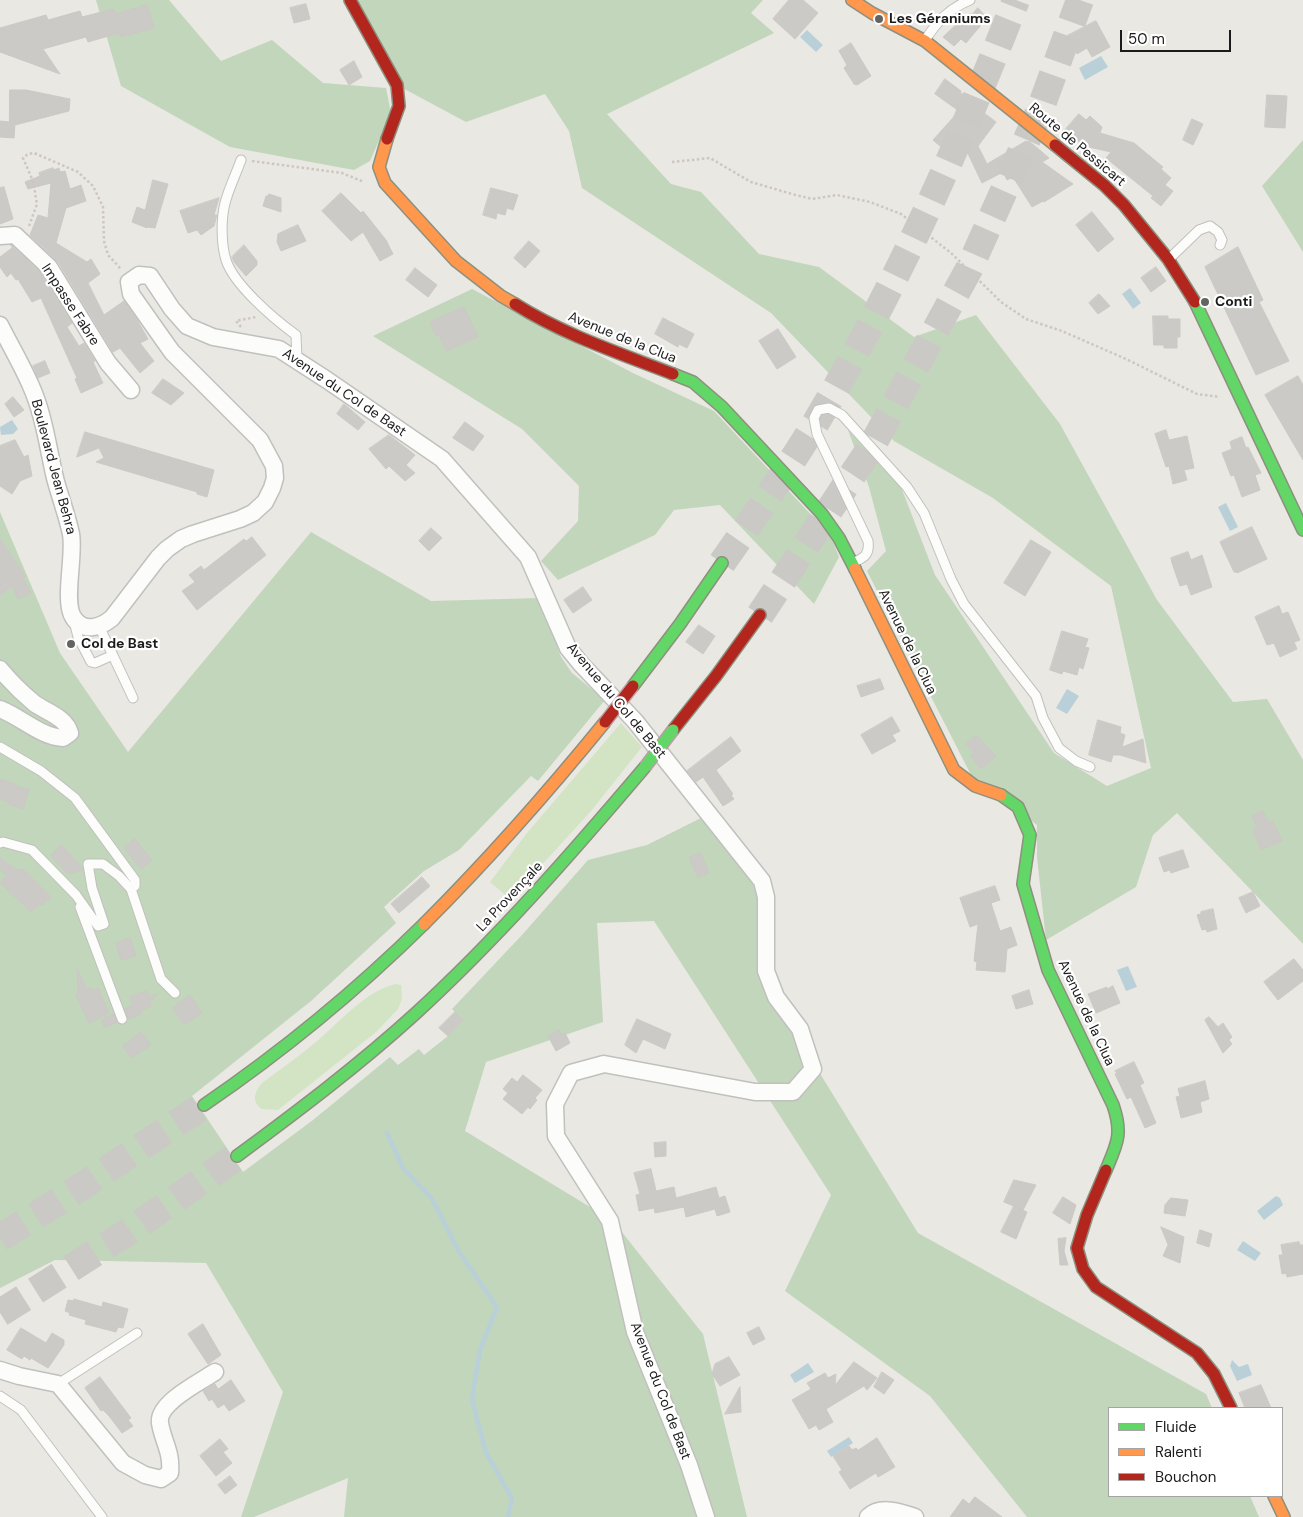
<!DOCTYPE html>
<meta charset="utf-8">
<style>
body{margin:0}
#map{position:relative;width:1303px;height:1517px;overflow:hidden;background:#e9e8e3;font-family:"DM Sans",sans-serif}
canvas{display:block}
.legend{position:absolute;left:1108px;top:1407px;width:175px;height:90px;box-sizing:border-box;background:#fff;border:1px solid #a4a4a4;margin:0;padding:6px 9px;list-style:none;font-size:15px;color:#1b1b1b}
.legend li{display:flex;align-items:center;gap:10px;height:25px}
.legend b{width:25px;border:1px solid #a4a4a4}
.scale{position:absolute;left:1120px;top:30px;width:111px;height:22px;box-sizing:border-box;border:2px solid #1b1b1b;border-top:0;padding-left:6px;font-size:15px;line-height:18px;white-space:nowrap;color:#1b1b1b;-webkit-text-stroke:4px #fff;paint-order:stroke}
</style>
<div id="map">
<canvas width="1303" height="1517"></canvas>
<ul class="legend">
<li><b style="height:6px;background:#63d668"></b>Fluide</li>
<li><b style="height:6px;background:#ff974d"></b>Ralenti</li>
<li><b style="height:6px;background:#b3261e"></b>Bouchon</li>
</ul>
<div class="scale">50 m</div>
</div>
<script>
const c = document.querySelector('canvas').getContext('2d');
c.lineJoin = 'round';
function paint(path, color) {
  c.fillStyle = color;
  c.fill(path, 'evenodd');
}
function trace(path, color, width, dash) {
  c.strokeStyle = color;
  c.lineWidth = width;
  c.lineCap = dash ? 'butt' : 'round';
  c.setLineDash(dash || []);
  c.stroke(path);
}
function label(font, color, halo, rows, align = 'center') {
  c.font = font + ' "DM Sans",sans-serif';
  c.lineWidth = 4.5;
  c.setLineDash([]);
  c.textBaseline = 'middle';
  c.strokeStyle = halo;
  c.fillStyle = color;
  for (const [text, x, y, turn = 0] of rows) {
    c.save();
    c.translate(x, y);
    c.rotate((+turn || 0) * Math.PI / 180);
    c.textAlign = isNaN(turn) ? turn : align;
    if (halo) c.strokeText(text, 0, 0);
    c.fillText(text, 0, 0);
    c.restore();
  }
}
paint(new Path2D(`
 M621,723l21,24 -51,64 -42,46 -40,41 -19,-16 37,-49z
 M396,984l5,1 1,14 -4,10 -22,23 -98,78 -17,-1c-9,-9 -7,-15 0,-25 18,-14 37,-27 55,-42 23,-19 50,-52 80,-58z`), '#d2e4c4');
paint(new Path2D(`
 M96,0h73l52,61 51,-21 51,43 63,5 5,25 -21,48 -16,9 -124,-23 -109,-61z
 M348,0h415l-12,13 23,20 -167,81 64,70 30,8 58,62 60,13 95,70 62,-22 84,109 97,176 76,102 34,-3 36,61v184l-126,-131 -24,22 -17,52 -90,53 -9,-83v-32l-66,-50 -104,-204 19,-20 -17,-64 -21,-57 53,57 34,88 119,178 53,33 44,-18 -40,-182 -118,-88 -99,-57 -123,-128 -189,-125 -13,-57 -24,-37 -79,28 -69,-37z
 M1303,140v112l-41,-66z
 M472,289l161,84 81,38 117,125 8,21 -25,47 -94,-99 -46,5 -19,25 -97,45 -17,-19 37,-40 1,-35 -57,-57 -149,-93z
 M0,512l60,141 68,99 183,-220 120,69 109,-3 21,59 11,16 33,27 -67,81 -7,-5 -72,74 -35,21 -40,36 12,16 -85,78 -119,95 51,76 70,-52 77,-63 8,8 21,-16 5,6 24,-19 15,-16 -11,-11 70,-74 66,-75 59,-15 54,-27 52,65 8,26 -4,42 8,33 153,249 288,161 6,14h-103v88h141l9,21h-232l-97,-121 -145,-105 46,-96 -177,-274 -57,2 6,99 -117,40 -21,69 148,90 90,113 44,183h-403l4,-39 -94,39h-13l42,-125 -77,-129 -151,-3 -55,28z`), '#c2d6bb');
paint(new Path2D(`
 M807,30l16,15 -7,7 -16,-15z
 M1101,56l7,11 -23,13 -6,-12z
 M1130,288l11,15 -8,6 -11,-15z
 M12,420l6,9 -5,5 -12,1 -1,-8z
 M1226,503l12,24 -8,4 -12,-24z
 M1067,689l12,7 -12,18 -11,-6z
 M1128,966l9,21 -11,4 -9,-21z
 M1276,1196l4,2 3,7 -19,15 -7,-9z
 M1243,1241l18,12 -6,8 -18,-11z
 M1232,1360l7,7 9,-3 4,11 -15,6 -7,-15z
 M808,1363l6,9 -19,11 -5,-8z
 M849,1437l4,6 -22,14 -4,-6z`), '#b9d0d9');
trace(new Path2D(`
 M387,1133l16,35 29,31 27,53 38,55 -17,43 -8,49 14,54 26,45 -4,19`), '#b9d0d9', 4.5);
const building = new Path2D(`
 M789,0h14l15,13 -23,26 -22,-20z
 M306,4l4,15 -16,4 -4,-15z
 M147,5l7,23 -33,9 -2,-4 -31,9 -2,-5 -43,12 17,25 -60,-22v-24l46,-13 2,5 32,-9 2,6 31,-8 2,5z
 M978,8l9,10 -21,25 -5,-4 -7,7 -11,-9 20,-19 1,1 7,-6 1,1z
 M1096,21l14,26 -18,10 -5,-9 -10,6 -10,-18z
 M851,43l20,33 -14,9 -3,-1 -10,-16 3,-3 -8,-14z
 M354,61l8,16 -13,8 -9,-15z
 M945,79l16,12 -1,1 5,4 -1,2 32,24 -18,24 9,18 39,-23 1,1 2,-1 20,17 -7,4 31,22 -29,18 -1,-1 -11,6 -19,-30 -6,3 -4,-8 -21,11 -21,-44 -13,14 -15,-13 26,-29 -24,-17z
 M10,90h16l44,9 -1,12 -54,14 -1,13 -14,-1v-16l9,1z
 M1267,95l20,1 -2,32 -20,-1z
 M1079,114l7,6 4,-4 12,11 -2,6 34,10 29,24 -2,2 10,9 -6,7 8,6 -12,15 -10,-8 2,-2 -47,-38 5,-6 -22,-5 -4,-4 -3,2 -17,-15z
 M1192,119l11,5 -10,21 -10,-5z
 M53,168l1,2 5,-2 1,4 5,-1 5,18 11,-4 5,16 -20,7 -10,35 31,19 4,-3 9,15 -12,9 16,32 20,-14 12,17 12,21 -8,4 14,18 -14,12 -20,-25 -7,4 -55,-90 -28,-27 8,-20 10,3 3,-35 -23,6 -3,-7 15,-6 -1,-3z
 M153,180l15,4 -13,44 -8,-1v1l-15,-6 5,-15 8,3z
 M4,187l9,32 -13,5v-36z
 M491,188l27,7 -5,15 -6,-2 -2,7 -8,-2 -1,6 -13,-4z
 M341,193l20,20 2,-2 23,29 7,14 -13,7 -17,-29 -12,9 -29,-30z
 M269,194l12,4v14l-18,-6 3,-10h2z
 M219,198l-5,17h3l-3,11 -13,9 -4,-5 -9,3 -8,-22z
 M1092,212l22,27 -16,13 -22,-27z
 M298,225l8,16 -25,10 -4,-9 1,-8z
 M529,241l11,10 -15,17 -11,-10z
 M11,245l30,28 31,50 -5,4 12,19 5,-3 11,18 -2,1 10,21 -22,10 -6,-14 2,-1 -36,-80 -9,4 -14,-23 -2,1 -5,-7 -4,4 -7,-10v-10l12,-9z
 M244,245l13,16v4l-11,11 -12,-14 -2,-5z
 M1238,247l25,53 -4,2 30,59 -33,14 -51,-108z
 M1156,267l10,14 -15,11 -10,-14z
 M415,268l22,17 -9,12 -22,-17z
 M1099,294l11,12 -12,8 -9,-11z
 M464,307l14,30 -32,14 -7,-16 -3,1 -6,-14z
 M1153,316h15v3h12v18h-3v11h-13v-3h-10z
 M663,318l31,16 -7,14 -8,-4 -1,3 -23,-13z
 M778,329l18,28 -19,12 -18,-28z
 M45,361l5,12 -12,5 -5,-12z
 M1298,376l5,9v75l-38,-65z
 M163,379l21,14 -13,12 -19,-12z
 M13,397l11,13 -10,7 -9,-13z
 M344,404l21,18 -7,8 -21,-16z
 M465,422l19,14 -11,15 -20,-13z
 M1166,430l3,10 18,-4 7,32 -10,2 3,10 -14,4 -4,-18 -3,1 -11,-33z
 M85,432l129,38 -7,27 -10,-3v-2l-101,-30 8,-4 -5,-10 -22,9z
 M389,435l26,20 -9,10 9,8 -10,8 -16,-15 -3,3 -17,-20z
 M1242,437l4,11 2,-1 13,26 -6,2 5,15 -18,7 -8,-22 -3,1 -9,-23 10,-4 -2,-7z
 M15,440l9,17 4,-2 4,21 -12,5 -8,13 -12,-8v-40z
 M1252,527l15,32 -30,14 -1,-1h-2l-14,-30z
 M431,528l11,10 -13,13 -10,-10z
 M252,537l14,18 -69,55 -15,-19 13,-9 -6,-7 12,-9 3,4 40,-31 2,2z
 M0,539l26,37 -3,2 8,15 -13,6 -6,-13 -12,9z
 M1031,540l20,12 -26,44 -21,-13z
 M1188,552l3,8 11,-5 10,32 -21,8 -4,-11 -7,2 -8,-23 -1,-5z
 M583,587l9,13 -19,13 -9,-13z
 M1279,606l3,8 6,-2 12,28 -6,2 3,7 -17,8 -6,-14 -7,2 -12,-28z
 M699,625l16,11 -12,18 -17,-12z
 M1062,631l26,8 -3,8 4,1 -6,21 -4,-2 -2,8 -14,-4 -1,3 -12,-4z
 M880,679l4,10 -23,8 -4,-11z
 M892,717l8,14 -8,4 4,6 -24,13 -11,-19z
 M1098,720l23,7 -1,6 5,2 -3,12 21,-8 3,24 -26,-8h-7l-2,7 -22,-7z
 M976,735l20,21 -15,13 -11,-13 4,-4 -8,-8z
 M731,737l10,14 -25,19 17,24 -2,1 3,4 -11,7 -20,-29 -7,5 -9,-11z
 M0,779l16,5 -1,2 14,3 -6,20 -15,-5 1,-2 -9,-3z
 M1263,811l6,12 4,-2 9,20 -21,9 -8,-20 4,-2 -5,-12z
 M135,839l17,21 -11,9 -17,-21z
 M61,845l21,22 1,3 -15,4 -17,-18z
 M1183,850l6,17 -18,6 -1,-3 -6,2 -5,-14z
 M701,853l8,20 -11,5 -9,-20z
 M0,858l17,12 6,-1 28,28 -8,8 -4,-1 -8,8 -31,-29 6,-8 -6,-6z
 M422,877l8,9 -31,27 -8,-9z
 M995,886l5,14 -9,3 9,28 11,-4 6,18 -10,4 -2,23 -29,-2 1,-8 -3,-1 4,-37 -8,3 -10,-29z
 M1253,892l7,14 -14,7 -7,-15z
 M1213,909l4,20 -10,3 -1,-3 -4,1 -5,-15 4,-1v-2z
 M130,938l6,18 -15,4 -5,-17z
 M1294,959l9,11v11l-25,19 -14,-18z
 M77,969l10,20 3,-1 2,3 6,-3 11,25 -20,10 -13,-28 2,-2z
 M1113,986l7,17 -24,10 -8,-19 19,-7v2z
 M1029,990l4,14 -17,5 -4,-13z
 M147,991l2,6 10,-4 -9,9 1,4 -8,4 -5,6 -10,3 -3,-10 8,-5 -3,-7z
 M190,995l12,18 -18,12 -11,-17z
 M455,1012l8,8 -15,16 -9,-8z
 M114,1014l3,9 -13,4 -2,-7z
 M1209,1017l9,10 5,-4 9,14 -3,3 3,4 -9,9 -18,-33z
 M637,1019l34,15 -6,15 -22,-10 -7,14 -11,-8z
 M559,1030l2,5 4,-2 5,10 -14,8 -8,-15z
 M141,1032l10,13 -20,13 -8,-12z
 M1134,1062l10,21 -4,2 16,38 -11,5 -14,-31 -4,2 -12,-25 2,-1 -2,-2z
 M523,1075l19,15 -7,8 2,2 -7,9 -2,-2 -6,7 -19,-15 5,-6 -5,-4 9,-11 5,4z
 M1205,1081l4,18 -9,3 2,10 -21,6 -5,-21 4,-1 -2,-7z
 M666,1142v14l-11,1 -1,-14z
 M651,1169l5,22 18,-4 2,11 40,-11 3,11 6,-2 5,16 -13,4 -2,-7 -29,8 -2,-10 -29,6 -1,-5 -15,3 -3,-16 4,-1 -6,-21z
 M1014,1180l22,5 -13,25 -19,-8z
 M1063,1197l13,8 -6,19 -17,-11z
 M1171,1198l17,2 -3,16 -21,-3 1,-8z
 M1014,1206l13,6 -11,27 -15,-7z
 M1161,1227l23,10 -4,26 -17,-7 5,-11z
 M1200,1230l12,4 -3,13 -12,-4z
 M1066,1238l-2,13 4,14h-8l-2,-26z
 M1299,1242l1,3h3v29l-16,3 -1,-4 -4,1 -3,-19h4l-2,-10z
 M74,1299l28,8 1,-5 25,7 -5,19 -5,-1 -2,5 -31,-8 1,-4 -17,-5 1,-2 -5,-2 3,-11 6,1z
 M203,1324l18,31 -13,9 -20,-30z
 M759,1327l6,12 -12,6 -6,-12z
 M21,1328l25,15 6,-10 12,7v5l-16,23 -17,-10 -1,2 -6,-4 -2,3 -15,-9z
 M729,1357l11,18 -20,11 -8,-12 3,-10z
 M854,1362l23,16 -10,12 -3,-4 -38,23 7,13 -14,8 -3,-5 -7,4 -17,-29 19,-11 -4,-6 18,-10 3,5 8,-4 -1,11z
 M882,1372l12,8 -10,14 -10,-7z
 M100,1377l31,41 -3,2 5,6 -11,7 -13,-17 -6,-6 -2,1 -16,-23z
 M231,1380l14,21 -16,10 -5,-7 -6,4 -6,-9 -3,2 -6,-10 12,-7 3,5z
 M1261,1385l10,23h-26l-6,-15z
 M740,1387l1,25 -16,2z
 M877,1438l18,29 -17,10 -2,-4 -26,16 -11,-17 3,-2 -9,-14 16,-10 3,4 4,-2 2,2z
 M220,1439l8,10 -5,3 9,11 -16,13 -16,-20z
 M230,1476l7,9 -12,9 -7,-9z
 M975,1497l27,20h-52l13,-18 6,5z`);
paint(building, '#cccac6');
trace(building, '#ccc9c5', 1);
trace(new Path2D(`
 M722,563c32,-46 64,-91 93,-139 80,-135 144,-278 201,-424
 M760,615l113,-171 96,-175 71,-159 40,-110
 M0,1238l78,-49 126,-84
 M0,1313l125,-79 112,-78`), '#cac9c5', 28, [28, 14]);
const lane = new Path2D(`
 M925,40c12,-18 23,-31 45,-40
 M241,160c-5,14 -12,28 -16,43 -4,16 -4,41 1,57 8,25 48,59 70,75l1,25
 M1169,259l30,-29 11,-4 8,6 4,8 -2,5
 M852,563c12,-5 18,-8 16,-22l-51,-107 -3,-16 4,-8 11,-2 13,7 65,72 17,26 27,66 13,25 72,92 7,22 16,30 17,13 14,6
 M74,621l4,16 13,25 4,1 18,-8
 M99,626l34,72
 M0,747l41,24 34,27 60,82v6l-4,3 -12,-13 -16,-12h-15l4,24 12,36 -6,2 -22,-31 -44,-45 -29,-8 -3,1
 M131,889l30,90 14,14
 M80,907l42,112
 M58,1384l79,-51
 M0,1396l21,14 81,107`);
const street = new Path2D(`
 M0,236l15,-1 34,32 59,96 23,27
 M0,325c10,20 22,40 31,61 13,29 17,62 24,92 5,19 12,37 16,56 4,21 -8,67 2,83 10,16 27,11 39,1l46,-60 9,-9 14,-10 12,-5 47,-15 13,-6 12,-11 7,-14 3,-10 -1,-12 -14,-26 -88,-88 -41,-58 -2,-12 10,-7 11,1 22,33 15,17 26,11 66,12 48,31 115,79 86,98 40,91 13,16 54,57 127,160 4,16v74l10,26 24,32 13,40 -20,23h-38l-151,-28 -33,9 -16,31 1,32 54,85 25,111 54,133 17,52
 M0,669c10,12 22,24 34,34 12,9 32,14 36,30l-7,5c-22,-1 -42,-21 -63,-29
 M0,1370l19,6 39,8 65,79 22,12 16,4 9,-6c2,-22 -7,-31 -10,-50 -3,-20 40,-41 55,-51
 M868,1517c12,-12 33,-5 47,0`);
const fast = new Path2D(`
 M1195,302l108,228
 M673,374l20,8 29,25 100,107 17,24 16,31
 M633,686l47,-62 42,-61
 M1001,795l17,12 12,28 -7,49 25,86 65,135c10,29 4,39 -7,65
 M204,1105c79,-54 152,-114 220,-181
 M237,1156c61,-45 122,-91 178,-142 83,-76 157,-161 230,-247`);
const slow = new Path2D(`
 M852,0l20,13 53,28 130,104
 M387,139l-8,28 6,16 71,78 45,35 14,8
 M855,569l99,201 21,16 26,9
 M424,924c64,-64 124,-132 181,-202
 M1274,1496l10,21`);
const jam = new Path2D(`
 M350,0l47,85 2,21 -12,33
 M1055,145l49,40 20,20 44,54 27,43
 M515,304c49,31 104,49 158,70
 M673,730l43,-54 44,-61
 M1106,1170l-19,45 -10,33 6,21 13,18 101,66 17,21 17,34`);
trace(lane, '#c0c0be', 11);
trace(street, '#c0c0be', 19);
trace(fast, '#8d907e', 14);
trace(slow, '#8d907e', 14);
trace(jam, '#8d907e', 14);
trace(new Path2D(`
 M252,161l90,12 22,9
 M672,162l38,-4 41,24 41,12 20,5 25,-4 33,7 31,12 50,39 50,49 25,17 36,12 64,28 71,35 23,3
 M29,226l8,-22 -4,-23 -10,-23 5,-4 6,-1 44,19 15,14 10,21 1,34 4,14 13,14
 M241,327l-5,-6 20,-4`), '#cfc5c2', 2.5, [2.5, 2.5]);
trace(lane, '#fcfcfb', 9);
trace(street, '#fcfcfb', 16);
trace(fast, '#63d668', 11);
trace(slow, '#ff974d', 11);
trace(jam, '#b3261e', 11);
const fastBridge = new Path2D(`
 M645,767l28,-37`);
const jamBridge = new Path2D(`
 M605,722l28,-36`);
trace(fastBridge, '#bb9ea3', 14, []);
trace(jamBridge, '#bb9ea3', 14, []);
trace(fastBridge, '#63d668', 11);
trace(jamBridge, '#b3261e', 11);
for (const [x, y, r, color] of [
 [879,19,5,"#636361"],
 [1205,302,5,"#636361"],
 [71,644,5,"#636361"]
]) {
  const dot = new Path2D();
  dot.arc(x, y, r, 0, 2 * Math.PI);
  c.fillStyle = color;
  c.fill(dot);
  trace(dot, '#fff', 2);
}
label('bold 14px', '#1b1b1b', '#fff', [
 ["Les Géraniums",889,19],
 ["Conti",1215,302],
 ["Col de Bast",81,644]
], 'left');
label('14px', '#1b1b1b', '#fff', [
 ["Route de Pessicart",1077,145,40],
 ["Impasse Fabre",70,305,57],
 ["Avenue de la Clua",622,338,22],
 ["Avenue du Col de Bast",344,393,34],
 ["Boulevard Jean Behra",53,467,75],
 ["Avenue de la Clua",907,642,64],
 ["Avenue du Col de Bast",616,701,50],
 ["La Provençale",510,897,-47],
 ["Avenue de la Clua",1086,1013,65],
 ["Avenue du Col de Bast",660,1391,69]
]);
</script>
